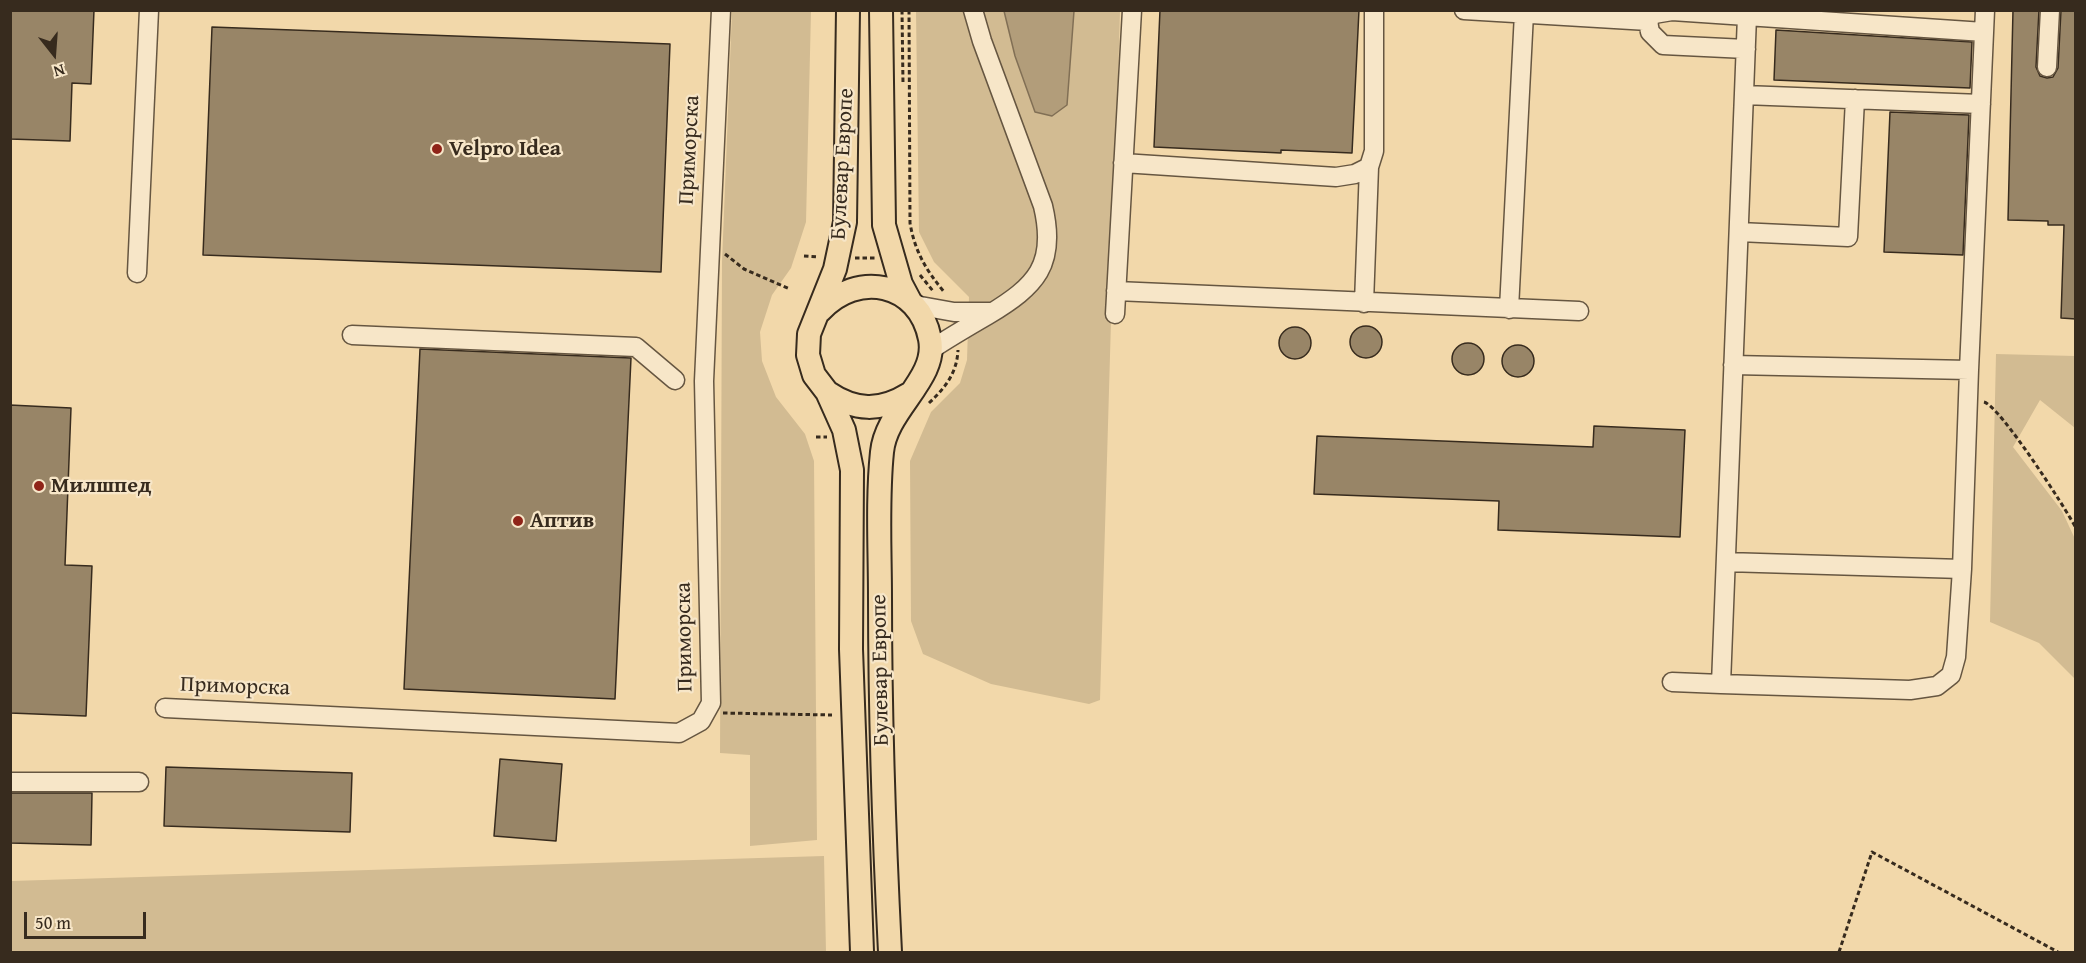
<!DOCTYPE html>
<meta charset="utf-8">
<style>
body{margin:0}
#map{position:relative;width:2086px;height:963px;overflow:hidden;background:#f2d8aa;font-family:"Gentium Book Plus",serif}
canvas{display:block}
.frame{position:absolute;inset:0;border:12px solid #372b1e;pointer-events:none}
.north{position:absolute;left:24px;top:24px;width:60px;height:60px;-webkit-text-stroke:4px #f7e6c8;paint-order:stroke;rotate:163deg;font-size:16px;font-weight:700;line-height:24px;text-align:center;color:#372b1e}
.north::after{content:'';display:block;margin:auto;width:21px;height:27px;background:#372b1e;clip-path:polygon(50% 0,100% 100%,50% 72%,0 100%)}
.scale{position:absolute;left:24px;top:912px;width:122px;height:27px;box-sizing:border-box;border:3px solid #372b1e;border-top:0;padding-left:8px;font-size:18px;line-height:21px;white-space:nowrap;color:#372b1e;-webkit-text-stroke:4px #f7e6c8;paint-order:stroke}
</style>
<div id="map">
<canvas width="2086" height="963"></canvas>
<div class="frame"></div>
<div class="north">N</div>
<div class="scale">50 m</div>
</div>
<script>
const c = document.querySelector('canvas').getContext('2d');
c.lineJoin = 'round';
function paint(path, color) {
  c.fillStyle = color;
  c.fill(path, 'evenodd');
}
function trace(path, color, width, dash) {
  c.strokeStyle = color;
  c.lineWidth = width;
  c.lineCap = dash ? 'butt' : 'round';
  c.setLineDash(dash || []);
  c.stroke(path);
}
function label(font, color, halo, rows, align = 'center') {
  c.font = font + ' "Gentium Book Plus",serif';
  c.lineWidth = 4.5;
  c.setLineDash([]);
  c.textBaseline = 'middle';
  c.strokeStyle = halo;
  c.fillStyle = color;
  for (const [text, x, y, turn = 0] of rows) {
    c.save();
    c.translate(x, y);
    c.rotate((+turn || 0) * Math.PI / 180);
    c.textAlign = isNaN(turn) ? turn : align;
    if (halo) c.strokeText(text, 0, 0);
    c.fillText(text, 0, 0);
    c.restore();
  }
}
paint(new Path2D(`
 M732,11h79l-5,211 -15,46 -19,27 -12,37 2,29 14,36 29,37 9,27 3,379 -67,6v-91l-30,-2 2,-491z
 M916,11h88l11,45 20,56 32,-7 7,-94h46l-20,689 -11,4 -98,-20 -68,-30 -12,-33 -1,-160 21,-49 29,-29 7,-23 2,-63 -35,-35 -15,-30z
 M1996,354l79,2v72l-35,-28 -27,47 49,64 13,28v140l-36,-36 -49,-21z
 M824,856l2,96h-815v-71z`), '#d2bb92');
const water = new Path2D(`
 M1004,11h70l-7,94 -15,11 -17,-4 -20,-56z`);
paint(water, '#b29d7a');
trace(water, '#816f55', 1.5);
const building = new Path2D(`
 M10,10h84l-3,74 -19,-1 -2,58 -60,-2z
 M1160,10h199l-7,143 -71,-3v3l-127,-6z
 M2013,10h26l-3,57 4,9 7,2 6,-1 5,-9 3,-58h15v309l-15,-1 3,-93h-16v-4l-40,-1z
 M212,27l458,17 -9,228 -458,-17z
 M1776,30l196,12 -2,46 -196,-8z
 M1890,112l79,3 -6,140 -79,-3z
 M1350 342a16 16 0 1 1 32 0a16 16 0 1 1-32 0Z
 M1279 343a16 16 0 1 1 32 0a16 16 0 1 1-32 0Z
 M1452 359a16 16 0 1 1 32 0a16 16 0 1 1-32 0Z
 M1502 361a16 16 0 1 1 32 0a16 16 0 1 1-32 0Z
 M420,349l211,9 -16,341 -211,-10z
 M10,405l61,3 -6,157 27,1 -6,150 -76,-3z
 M1594,426l91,4 -5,107 -182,-7 1,-29 -185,-7 3,-58 276,11z
 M500,759l62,5 -6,77 -62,-5z
 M166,767l186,6 -2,59 -186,-6z
 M10,793h82l-1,52 -81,-2z`);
paint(building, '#988567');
trace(building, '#372b1e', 1.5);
const minor = new Path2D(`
 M1464,10l184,11
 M1746,49l-83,-4 -13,-13 -2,-11 6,-7 18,-3 312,21
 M2047,67l3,-57
 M1744,95l237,9
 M1123,163l213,14 19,-3 14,-7 5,-16v-141
 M1739,232l109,5 7,-138
 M137,273l12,-263
 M1116,291l463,20
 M1364,303l5,-136
 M915,305l39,7h36
 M1509,309l15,-296
 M1115,314l17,-304
 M352,335l284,12 39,33
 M932,349c18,-12 37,-23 56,-34 48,-29 69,-50 55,-109l-61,-165 -9,-31
 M1733,365l236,5 16,-360
 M1726,562l236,7 -6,88 -5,18 -14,11 -27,4 -189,-6c9,-223 17,-446 26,-668v-6
 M1962,569l7,-199
 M1672,682l49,2
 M165,708l514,25 22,-12 10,-18 -7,-322 17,-371
 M10,782h129`);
const major = new Path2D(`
 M848,10l-3,212 -10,47 -26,65 -1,21 6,20 13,17 17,38 8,40 -1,179 11,303
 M881,10l3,215 17,59 9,17
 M820,311c37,-41 99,-29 110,28 8,40 -44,70 -48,113 -5,48 -2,98 -2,146 0,118 4,236 10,354
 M827,392c28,19 53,20 82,2`);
trace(minor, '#665641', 21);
trace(major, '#372b1e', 26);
trace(new Path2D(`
 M902,10l1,74
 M909,10l1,213c5,29 16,47 35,70
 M725,254l19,15 46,20
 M804,256l14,1
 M855,258h20
 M920,275l13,16
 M1984,402c16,4 82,107 92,126
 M929,403c16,-15 28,-30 29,-53
 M816,437h11
 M723,713l109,2
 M1839,952l33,-100 186,100`), '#372b1e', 3, [4.5, 3]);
trace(minor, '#f7e6c8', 18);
trace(major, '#f2d8aa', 22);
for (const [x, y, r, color] of [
 [437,149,6,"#8f2418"],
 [39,486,6,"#8f2418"],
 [518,521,6,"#8f2418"]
]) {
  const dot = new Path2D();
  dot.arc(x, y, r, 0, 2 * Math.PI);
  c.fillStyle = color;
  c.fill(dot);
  trace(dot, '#f7e6c8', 2);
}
label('bold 22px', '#372b1e', '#f7e6c8', [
 ["Velpro Idea",449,149],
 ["Милшпед",51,486],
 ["Аптив",530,521]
], 'left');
label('22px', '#372b1e', '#f7e6c8', [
 ["Приморска",690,150,-87],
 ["Булевар Европе",843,164,-87],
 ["Приморска",685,637,-91],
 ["Булевар Европе",881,670,-91],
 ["Приморска",235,687,2]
]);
</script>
